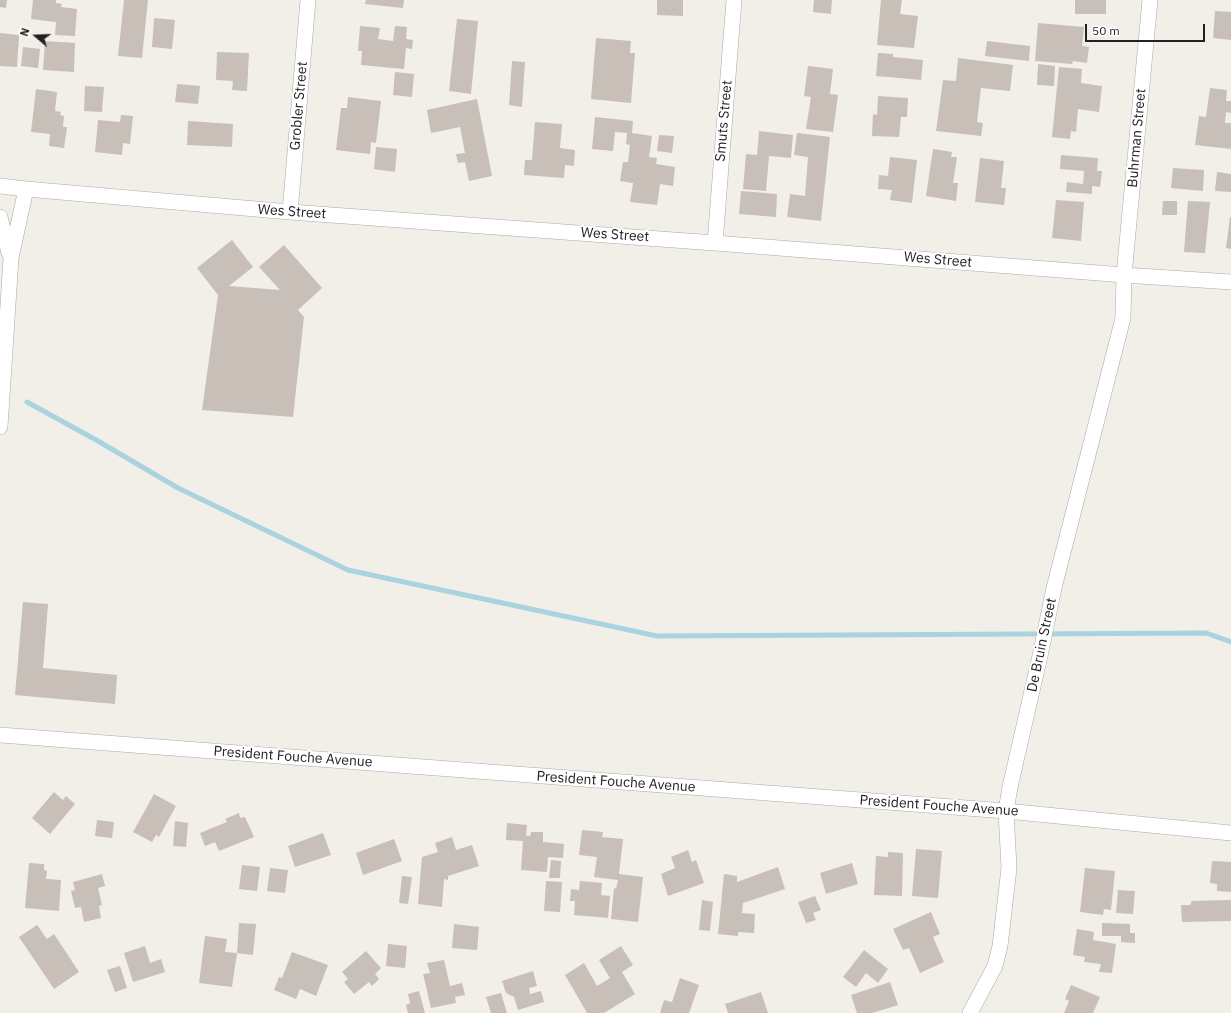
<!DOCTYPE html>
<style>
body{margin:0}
#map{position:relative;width:1231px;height:1013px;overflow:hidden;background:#f2efe9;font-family:"IBM Plex Sans",sans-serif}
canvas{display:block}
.north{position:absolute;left:16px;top:16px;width:40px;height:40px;-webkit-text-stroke:3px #fff;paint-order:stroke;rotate:289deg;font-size:11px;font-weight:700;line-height:16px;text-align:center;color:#222}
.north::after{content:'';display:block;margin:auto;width:14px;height:18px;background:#222;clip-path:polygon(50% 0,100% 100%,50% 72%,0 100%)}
.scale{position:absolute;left:1085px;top:24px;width:120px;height:18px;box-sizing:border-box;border:2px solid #222;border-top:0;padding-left:5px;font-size:12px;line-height:14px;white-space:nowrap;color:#222;-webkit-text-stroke:3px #fff;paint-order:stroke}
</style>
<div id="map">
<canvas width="1231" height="1013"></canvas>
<div class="north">N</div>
<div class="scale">50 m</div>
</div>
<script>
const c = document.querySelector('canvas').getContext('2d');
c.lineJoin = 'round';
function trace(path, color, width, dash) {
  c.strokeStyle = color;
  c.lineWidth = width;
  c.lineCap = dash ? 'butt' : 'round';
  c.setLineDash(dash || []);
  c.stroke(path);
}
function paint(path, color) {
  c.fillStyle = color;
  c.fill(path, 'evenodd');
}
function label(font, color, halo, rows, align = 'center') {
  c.font = font + ' "IBM Plex Sans",sans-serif';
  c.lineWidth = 4;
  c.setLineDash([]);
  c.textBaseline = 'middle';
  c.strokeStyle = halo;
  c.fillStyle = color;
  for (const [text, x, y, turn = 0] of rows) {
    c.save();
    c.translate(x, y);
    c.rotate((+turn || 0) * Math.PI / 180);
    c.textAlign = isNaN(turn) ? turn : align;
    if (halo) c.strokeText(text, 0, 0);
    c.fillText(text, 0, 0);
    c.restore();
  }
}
trace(new Path2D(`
 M27,402l71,39 80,47 170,82 309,66 549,-3 25,9`), '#aad3df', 5);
paint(new Path2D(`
 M0,0h7l-1,8 -6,-1z
 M33,0h23v3l6,1 -1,3 16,2 -2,27 -20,-1 1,-13 -25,-3z
 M124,0h24l-6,58 -24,-2z
 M366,0h38l-1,8 -38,-4z
 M657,0h26v16l-26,-1z
 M814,0h18l-1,14 -18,-2z
 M881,0h21l-2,14 18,2 -4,32 -37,-3z
 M1075,0h31v14h-31z
 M1215,11l16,1v28l-18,-2z
 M154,18l21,2 -3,29 -20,-2z
 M457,19l21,2 -7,73 -22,-3z
 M1038,23l46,4 -2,19 7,1 -2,16 -14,-2 -1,3 -37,-3z
 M360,26l20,2 -2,11 15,2 2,-15 12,1 -1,12 7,1 -1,9 -6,-1 -2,21 -43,-4 1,-14h-4z
 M0,33l19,2 -2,32 -17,-1z
 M596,38l35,3 -1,12h5l-4,50 -40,-4z
 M45,41l30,2 -1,29 -31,-2z
 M987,41l43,5 -1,15 -44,-5z
 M23,47l17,2 -2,19 -17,-2z
 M217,52l32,1 -2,38 -15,-1 1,-9 -17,-1z
 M878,53l15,1v3l30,3 -2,20 -45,-4z
 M958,58l55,7 -3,26 -29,-3 -4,34 6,1 -2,13 -45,-5 7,-51 13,1z
 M512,61l13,1 -3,45 -13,-2z
 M1038,64l17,2 -1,20 -17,-1z
 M808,66l25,3 -3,25 8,1 -5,37 -27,-3 5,-32 -7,-1z
 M1059,67l23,2 -1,14 21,3 -3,26 -21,-3 -2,23 -5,-1 -1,8 -18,-2z
 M395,72l19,2 -2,23 -19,-2z
 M177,84l23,2 -2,18 -23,-2z
 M85,86l19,1 -2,25 -18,-1z
 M1210,88l17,2 -1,11h5v12l-5,-1 -1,11h6v26l-36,-4 4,-29 7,1z
 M36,89l21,3 -2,19 6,1 -1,3 4,1 -1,11h4l-3,21 -15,-2 1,-12 -19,-2z
 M878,96l30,2 -1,19h-6l-2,20 -27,-1 1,-22 4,1z
 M348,97l33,4 -5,42 -5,-1 -1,12 -34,-4 5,-42h6z
 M477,99l15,77 -23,5 -4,-19 -7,1 -2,-9 9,-1 -5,-26 -29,6 -4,-23z
 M121,115l12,1 -3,28 -7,-1 -1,12 -27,-3 3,-32 22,2z
 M595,117l38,4 -1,12 20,3 -3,21 8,1 -1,6 19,3 -2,19 -13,-2 -3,21 -27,-3 3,-19 -13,-2 3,-19h5l2,-17 -4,-1 1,-11 -12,-1 -2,19 -21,-2z
 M188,121l45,3 -1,23 -45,-2z
 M535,122l27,2 -2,24 15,2 -1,16 -9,-1 -1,13 -40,-3 1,-15h7z
 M759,131l34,4 -2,23 -22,-2 -3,35 -23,-2 3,-35 11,1z
 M797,133l33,4 -9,84 -34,-4 3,-23 15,2 3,-39 -14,-2z
 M659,135l15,1 -2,17 -15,-2z
 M376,147l21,2 -2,23 -21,-3z
 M933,149l19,3 -1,5h6l-4,26h5l-2,18 -30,-5z
 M1061,155l37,3 -1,13h5l-2,16 -8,-1v8l-26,-2 1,-10 16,2 1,-13 -24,-2z
 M890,157l27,3 -5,43 -22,-3 2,-10 -14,-1 1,-14 9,1z
 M980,158l24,3 -3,27h5l-2,17 -29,-3z
 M1173,168l31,2 -1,21 -32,-3z
 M1217,172l14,2v18l-16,-1z
 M741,191l36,3 -1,23 -37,-3z
 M1056,200l28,2 -3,39 -29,-3z
 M1163,201h14v14h-15z
 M1188,201l22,1 -5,51 -21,-1z
 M1230,217h1v32l-5,-1z
 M232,240l21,27 -24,19 51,4 -21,-23 25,-22 38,43 -24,22 6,7 -11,100 -91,-7 16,-115 -21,-27z
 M23,602l25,2 -5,64 74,7 -2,29 -100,-9z
 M54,792l9,8 3,-4 9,8 -25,30 -18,-16z
 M154,794l22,12 -17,31 -3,-2 -4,7 -19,-10z
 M239,813l1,5 5,-1 9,20 -35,14 -4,-9 -10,4 -5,-13 27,-11 -2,-3z
 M97,820l17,2 -2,16 -17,-2z
 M175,821l13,2 -2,24 -13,-1z
 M507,823l20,2 -1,11h4l1,-4h12v10l21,2 -1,14 -15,-1 -1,15 -26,-2 2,-29 -17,-1z
 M582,830l21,2 -1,5 21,2 -4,35 24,3 -5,45 -27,-3 3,-31 2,1 2,-9 -24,-3 3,-20 -18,-2z
 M323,833l8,22 -36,12 -7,-21z
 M452,837l4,13 16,-5 7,21 -31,10v4l-4,-1 -2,28 -24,-3 4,-47 16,-5 -3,-9z
 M394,839l8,22 -39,14 -7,-22z
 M916,849l26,2 -4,47 -26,-2z
 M688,850l4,12 4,-2 8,23 -36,13 -7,-22 14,-6 -4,-11z
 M888,852l15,1 -1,43 -28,-1 2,-39 12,1z
 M551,860l10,1 -1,17h-11z
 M1212,861l19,1v30l-14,-1v-7l-7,-1z
 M29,863l15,1v6l3,1 -1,8 15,1 -2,31 -34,-3z
 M852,863l6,21 -32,10 -6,-21z
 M242,865l18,2 -3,24 -18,-2z
 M778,867l7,22 -42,14 -1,10 13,1 -1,19 -16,-1v4l-20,-2 6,-60 13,2v6z
 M270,868l18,2 -3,23 -18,-2z
 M1085,868l30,3 -4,39 -7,-1 -1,6 -23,-3z
 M102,874l3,12 -7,2 4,17 -3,1 2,12 -17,4 -3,-15 -6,1 -4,-17 4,-1 -2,-8z
 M402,876l10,1 -4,27 -9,-1z
 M546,881l16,1 -2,30 -16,-1z
 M580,881l22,2 -1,12 9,1 -2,22 -34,-3 1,-14h-5l1,-12 8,1z
 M1118,890l17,1 -2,23 -17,-1z
 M815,896l6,14 -8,3 3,7 -10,3 -8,-21z
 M702,900l11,2 -3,29 -11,-1z
 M1231,900v21l-49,1 -1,-17h9l2,-4z
 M931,912l9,22 -7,3 11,25 -24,11 -11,-25 -6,2 -10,-21z
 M239,923l17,1 -3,31 -16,-2 -5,34 -33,-4 6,-47 22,3 -2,13 12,1z
 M1102,923l28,1v9h5v10l-14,-1v-6h-19z
 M454,924l25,3 -2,23 -25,-2z
 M37,925l10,14 7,-5 25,38 -25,17 -35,-52z
 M1077,929l17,3 -1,8 23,4 -4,29 -13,-1 2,-8 -17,-2 1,-5 -12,-2z
 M388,944l19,2 -2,22 -19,-2z
 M145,946l5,17 11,-4 4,13 -32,10 -9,-29z
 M621,946l12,19 -11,7 13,22 -31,19h-17l-22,-38 19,-12 13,23 13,-8 -11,-18z
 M864,950l24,19 -10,14 -12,-10 -10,14 -13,-10z
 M366,951l15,17 -6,6 4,5 -7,7 -3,-4 -15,12 -10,-12 4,-3 -6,-7z
 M292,952l36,13 -12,31 -16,-7 -4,10 -22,-9 5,-13 3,1z
 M444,960l6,26 12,-3 3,12 -10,2 1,6 -25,5 -8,-34 7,-1 -3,-10z
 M120,966l7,22 -12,4 -8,-22z
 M533,971l4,15 -8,2 1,6 11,-3 3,11 -26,8 -4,-13 -8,-4 -4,-12z
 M680,978l19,7 -10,28h-29l4,-13 8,2z
 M890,982l8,23 -26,8h-15l-6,-18z
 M1071,985l29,12 -7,16h-29l5,-12 -4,-2z
 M419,991l6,22h-17l-2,-8 4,-2 -2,-9z
 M761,992l7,21h-40l-3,-9z
 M501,993l6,20h-16l-5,-16z`), '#c7bfb8');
const minor = new Path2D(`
 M0,186l26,3 264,23 425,31 409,32 107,7
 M290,212l18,-212
 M0,217l9,36
 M715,243l19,-243
 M0,427l11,-169 15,-69
 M0,735l1006,76 225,22
 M970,1013l25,-47 5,-20 9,-78 -3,-57 4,-24 30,-131 14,-68 69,-270 1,-43 26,-275`);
trace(minor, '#a9a9a9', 16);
trace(minor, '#fff', 15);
label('14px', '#222', '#fff', [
 ["Grobler Street",299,106,-85],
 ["Smuts Street",724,121,-85],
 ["Buhrman Street",1137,138,-85],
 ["Wes Street",292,212,4],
 ["Wes Street",615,235,4],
 ["Wes Street",938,260,5],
 ["De Bruin Street",1042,645,-78],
 ["President Fouche Avenue",293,757,4],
 ["President Fouche Avenue",616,782,4],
 ["President Fouche Avenue",939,806,4]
]);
</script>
